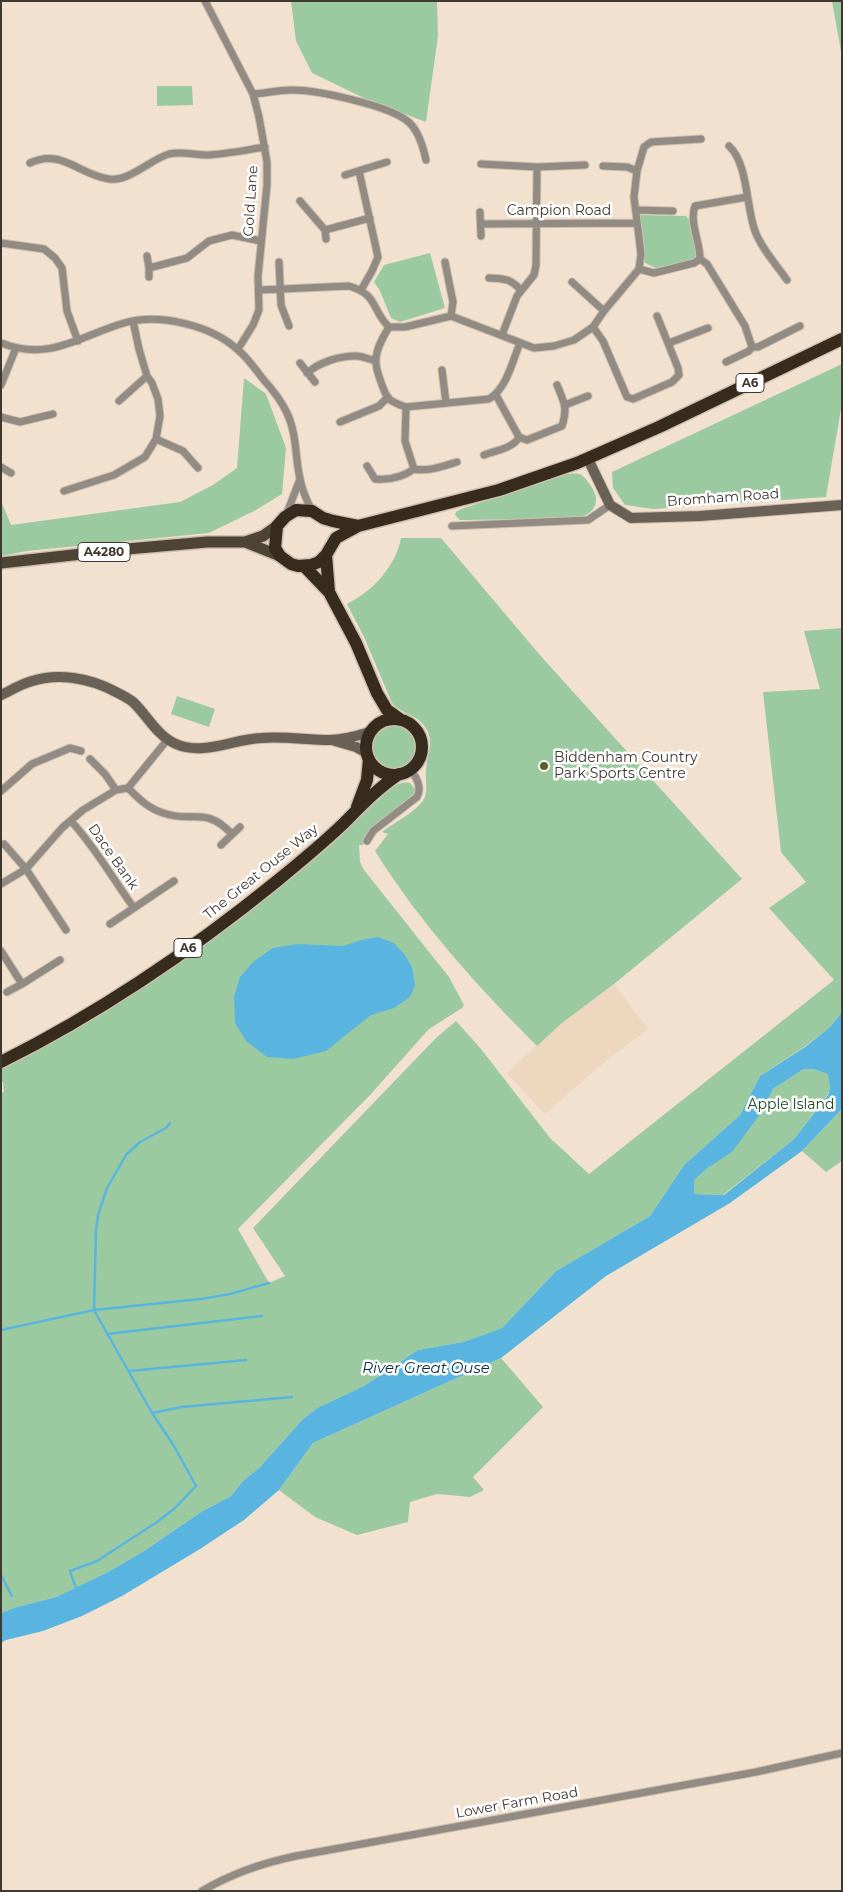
<!DOCTYPE html>
<style>
body{margin:0}
#map{position:relative;width:843px;height:1892px;overflow:hidden;background:#f2e1cf;font-family:Montserrat,sans-serif}
canvas{display:block}
.frame{position:absolute;inset:0;border:2px solid #3f3831;pointer-events:none}
</style>
<div id="map">
<canvas width="843" height="1892"></canvas>
<div class="frame"></div>
</div>
<script>
const c = document.querySelector('canvas').getContext('2d');
c.lineJoin = 'round';
function paint(path, color) {
  c.fillStyle = color;
  c.fill(path, 'evenodd');
}
function trace(path, color, width, dash) {
  c.strokeStyle = color;
  c.lineWidth = width;
  c.lineCap = dash ? 'butt' : 'round';
  c.setLineDash(dash || []);
  c.stroke(path);
}
function label(font, color, halo, rows, align = 'center') {
  c.font = font + ' Montserrat,sans-serif';
  c.lineWidth = 5;
  c.setLineDash([]);
  c.textBaseline = 'middle';
  c.strokeStyle = halo;
  c.fillStyle = color;
  for (const [text, x, y, turn = 0] of rows) {
    c.save();
    c.translate(x, y);
    c.rotate((+turn || 0) * Math.PI / 180);
    c.textAlign = isNaN(turn) ? turn : align;
    if (halo) c.strokeText(text, 0, 0);
    c.fillText(text, 0, 0);
    c.restore();
  }
}
paint(new Path2D(`
 M614,984l34,45 -47,36 -56,49 -39,-41 56,-50z`), '#edd7bf');
paint(new Path2D(`
 M291,1h146l1,35 -12,86 -58,-22 -56,-27 -16,-32z
 M832,1h10v56z
 M157,86h35l1,19 -36,1z
 M640,215l46,1 4,5 8,32 -5,7 -37,8 -11,-5z
 M430,253l15,55 -45,14 -9,-4 -11,-27 -6,-9 10,-17z
 M842,364v39l-16,94 -173,12 -28,-4 -12,-17 -1,-16z
 M244,378l22,16 20,54 -4,46 -26,16 -47,23 -182,18 -26,5v-55l10,24 169,-23 33,-17 24,-17z
 M567,474c3,0 9,-1 12,0 4,1 7,5 9,8 13,16 11,30 -10,36l-111,2h-7l-5,-5 1,-3 5,-3z
 M401,538h40l98,116 203,225 -128,105 -52,39 -25,23c-60,-60 -117,-123 -162,-195l13,-17 -6,-2c13,-10 30,-18 40,-30 7,-9 3,-20 4,-30 0,-16 10,-29 -1,-45 -8,-13 -24,-13 -33,-24l-28,-66 -17,-33c25,-12 49,-38 54,-66z
 M842,628v384l-12,15 -26,20 -44,29 -20,39 -56,50 -34,51 -94,55 -54,57 -39,14 -45,8 -54,36 -47,22 -15,12 -42,47 -17,14 -12,15 -30,16 -57,39 -36,21 -52,25 -39,10 -16,6v-520l3,-1 -1,-10h-2v-14l117,-67 257,-203 3,3c8,-9 19,-21 32,-18l4,5h3l-3,9 -40,29 -8,8 -3,11h-4l1,17 4,8 85,107 15,28 -2,3 -33,21 -59,66 -132,134 31,54 16,-7 -32,-48 183,-190 20,-17 25,28 69,89 39,36 245,-194 -65,-72 37,-26 -25,-30 -18,-160 57,-3 -16,-58z
 M177,696l38,13 -6,18 -38,-13z
 M372 747a22 22 0 1 1 44 0a22 22 0 1 1-44 0Z
 M804,1069h9l16,5 1,14 -2,6 -34,45 -71,56 -29,-1v-14l15,-13 52,-54 12,-24z
 M842,1109v52l-16,11 -24,-21z
 M501,1358l42,49 -70,70 11,13 -14,7 -33,-3 -27,8 -2,20 -51,13 -42,-18 -36,-27 34,-47z`), '#9ccaa0');
paint(new Path2D(`
 M378,937l16,6 11,12 7,12 3,18 -5,12 -16,11 -23,7 -45,36 -33,8 -26,-2 -21,-16 -11,-18 -1,-26 6,-20 14,-16 19,-13 24,-4 46,2 18,-6z
 M842,1012v97l-40,42 -72,52 -124,73 -105,82 -188,85 -34,47 -35,30 -44,29 -78,47 -40,20 -39,15 -37,9 -5,3v-30l16,-6 39,-10 52,-25 36,-21 57,-39 30,-16 12,-15 17,-14 42,-47 15,-12 47,-22 54,-36 45,-8 39,-14 54,-57 94,-55 34,-51 56,-50 20,-39 45,-29 25,-20zM804,1069h9l15,5 2,14 -2,7 -34,44 -70,56 -30,-1v-14l15,-13 23,-15 29,-39 12,-24z`), '#59b5df');
trace(new Path2D(`
 M1,1330l93,-20 107,-11 29,-5 39,-11
 M107,1334l155,-18
 M129,1371l117,-11
 M152,1413l30,-6 110,-10
 M1,1575l11,21
 M77,1591l-7,-20 27,-10 60,-39 17,-13 22,-23 -22,-40 -22,-33 -58,-103 2,-80 2,-15 9,-27 19,-33 14,-13 26,-14 4,-5`), '#59b5df', 2.5);
const street = new Path2D(`
 M205,1l48,93 6,23 8,45v23l-9,91 1,34 -6,15 -15,24
 M253,94c13,-1 26,-4 39,-4 25,0 94,15 114,30 12,8 17,26 20,40
 M729,146c19,17 17,61 26,85 6,17 21,33 32,49
 M30,163c32,-15 49,12 79,16 20,3 42,-20 60,-25 13,-3 26,1 39,1 19,-1 38,-5 57,-8
 M481,164l56,3 48,-2
 M603,166l24,1 10,4
 M359,171l19,86 -6,14 -11,19
 M345,175l42,-13
 M300,201l25,29 1,9
 M636,210l37,1
 M480,212l1,24
 M481,224l156,-1
 M325,230l45,-12
 M1,243l43,6 11,9 7,10 5,43 11,30
 M147,256l2,12
 M700,259c0,-18 -11,-37 -5,-53l52,-9
 M279,262l2,43 8,21
 M445,262l8,40 -2,14
 M639,269l15,4 40,-10 6,-4 7,5 38,62 7,21
 M149,277v-9l38,-10 22,-17 23,-6 29,6
 M489,278c16,1 20,0 32,12
 M572,282l32,29
 M259,290l90,-4c30,9 22,24 40,41h16l46,-11 83,32 20,-2 20,-6 19,-13 11,-16 35,-42 2,-15 -7,-57 3,-26 7,-24 7,-5 50,-3
 M389,327c-6,10 -13,22 -13,33 -1,8 8,32 12,38 5,5 12,7 18,9l83,-8c18,-11 23,-37 31,-56
 M593,327l10,14 24,56 6,2 39,-17 7,-7 -1,-7 -21,-52
 M502,335l15,-39 17,-21 2,-10 1,-98
 M1,343c49,19 78,-7 123,-20 35,-10 87,2 114,27 10,8 17,19 25,29 9,10 18,21 24,34 10,21 8,44 13,66 2,11 7,22 12,32
 M669,343l39,-15
 M726,362l23,-11 3,-4h6l42,-21
 M300,363l15,19
 M442,370l4,33
 M307,373c13,-11 32,-17 49,-17 6,0 13,3 20,5
 M1,385l15,-37
 M496,395l23,42 8,3 35,-14c6,-18 2,-24 -5,-41
 M119,401l28,-25
 M565,405l23,-9
 M406,407l-1,34 9,28
 M1,417l19,5 33,-8
 M340,422l39,-16 9,-9
 M156,439l27,12 15,17
 M484,455c10,-4 30,-7 35,-18
 M367,466l8,13c13,1 28,-2 39,-10 14,3 30,-3 43,-7
 M1,467l10,6
 M64,491l50,-16 31,-18 11,-18 4,-23 -2,-17 -6,-16 -5,-7 -8,-27 -6,-28
 M287,513l13,-34
 M452,526l136,-6 22,-15
 M90,759l15,15 11,16
 M128,788c11,11 20,20 35,25 31,11 41,-8 69,21
 M1,791l31,-27 38,-16 11,3
 M71,821c24,26 42,58 63,87
 M367,841l6,-10 44,-34c5,-10 0,-19 -7,-28
 M4,844l22,25 40,61
 M221,845l19,-18
 M1,884l25,-15 36,-41 21,-18 33,-20 12,-2 40,-49
 M110,924l64,-43
 M1,951l21,33 38,-24
 M7,992l15,-8
 M202,1891c29,-17 60,-28 94,-35l460,-84 86,-19`);
const secondary = new Path2D(`
 M588,459l22,46 21,13 69,-2 142,-11
 M1,695c9,-4 18,-10 28,-13 29,-10 61,-4 87,10 6,3 12,6 17,10 14,13 24,34 43,42 28,12 57,-5 85,-6 23,-2 46,2 68,2 14,0 28,-4 41,-8
 M335,741l21,6 11,6`);
const primary = new Path2D(`
 M245,542l35,14
 M1,563l126,-14 80,-7h38l18,-6 14,-10`);
const highway = new Path2D(`
 M358,526l-25,-5 -10,-3 -11,-7 -16,-1 -11,7 -8,9 -2,22 5,8 11,8 7,2 13,-1 8,-3 7,-7 10,-17 22,-12 141,-36 78,-27 82,-36 183,-88
 M326,555l3,37
 M304,566l25,26 27,51 21,50 10,17 14,10
 M366 747a28 28 0 1 1 56 0a28 28 0 1 1-56 0Z
 M357,807l10,-27 2,-21
 M1,1062c98,-49 191,-112 276,-181 22,-18 45,-37 66,-57 18,-18 35,-36 56,-50`);
trace(street, '#cebfaf', 9);
trace(secondary, '#cebfaf', 12);
trace(primary, '#cebfaf', 14);
trace(highway, '#cebfaf', 15);
trace(street, '#918b83', 7);
trace(secondary, '#696156', 10);
trace(primary, '#4d4436', 11);
trace(highway, '#362b1c', 12);
for (const [x, y, r, color] of [
 [544,766,5,"#5b5f2c"]
]) {
  const dot = new Path2D();
  dot.arc(x, y, r, 0, 2 * Math.PI);
  c.fillStyle = color;
  c.fill(dot);
  trace(dot, '#fff', 2);
}
for (const [x, y, w] of [
 [750,383,28],
 [104,552,52],
 [188,948,28]
]) {
  const box = new Path2D();
  box.roundRect(x - w / 2, y - 9.5, w, 19, 4);
  c.fillStyle = '#fff';
  c.fill(box);
  trace(box, '#3f3831', 1);
}
label('bold 12px', '#3f3831', null, [
 ["A6",750,383],
 ["A4280",104,552],
 ["A6",188,948]
]);
label('14px', '#3f3831', '#fff', [
 ["Gold Lane",251,201,-86],
 ["Campion Road",559,211],
 ["Bromham Road",723,498,-4],
 ["Dace Bank",113,857,55],
 ["The Great Ouse Way",261,872,-39],
 ["Lower Farm Road",517,1803,-10]
]);
label('14px', '#3f3831', '#fff', [
 ["Biddenham Country",554,758],
 ["Park Sports Centre",554,774]
], 'left');
label('14px', '#184620', '#fff', [
 ["Apple Island",791,1105]
]);
label('italic 15px', '#042f40', '#fff', [
 ["River Great Ouse",426,1369]
]);
</script>
